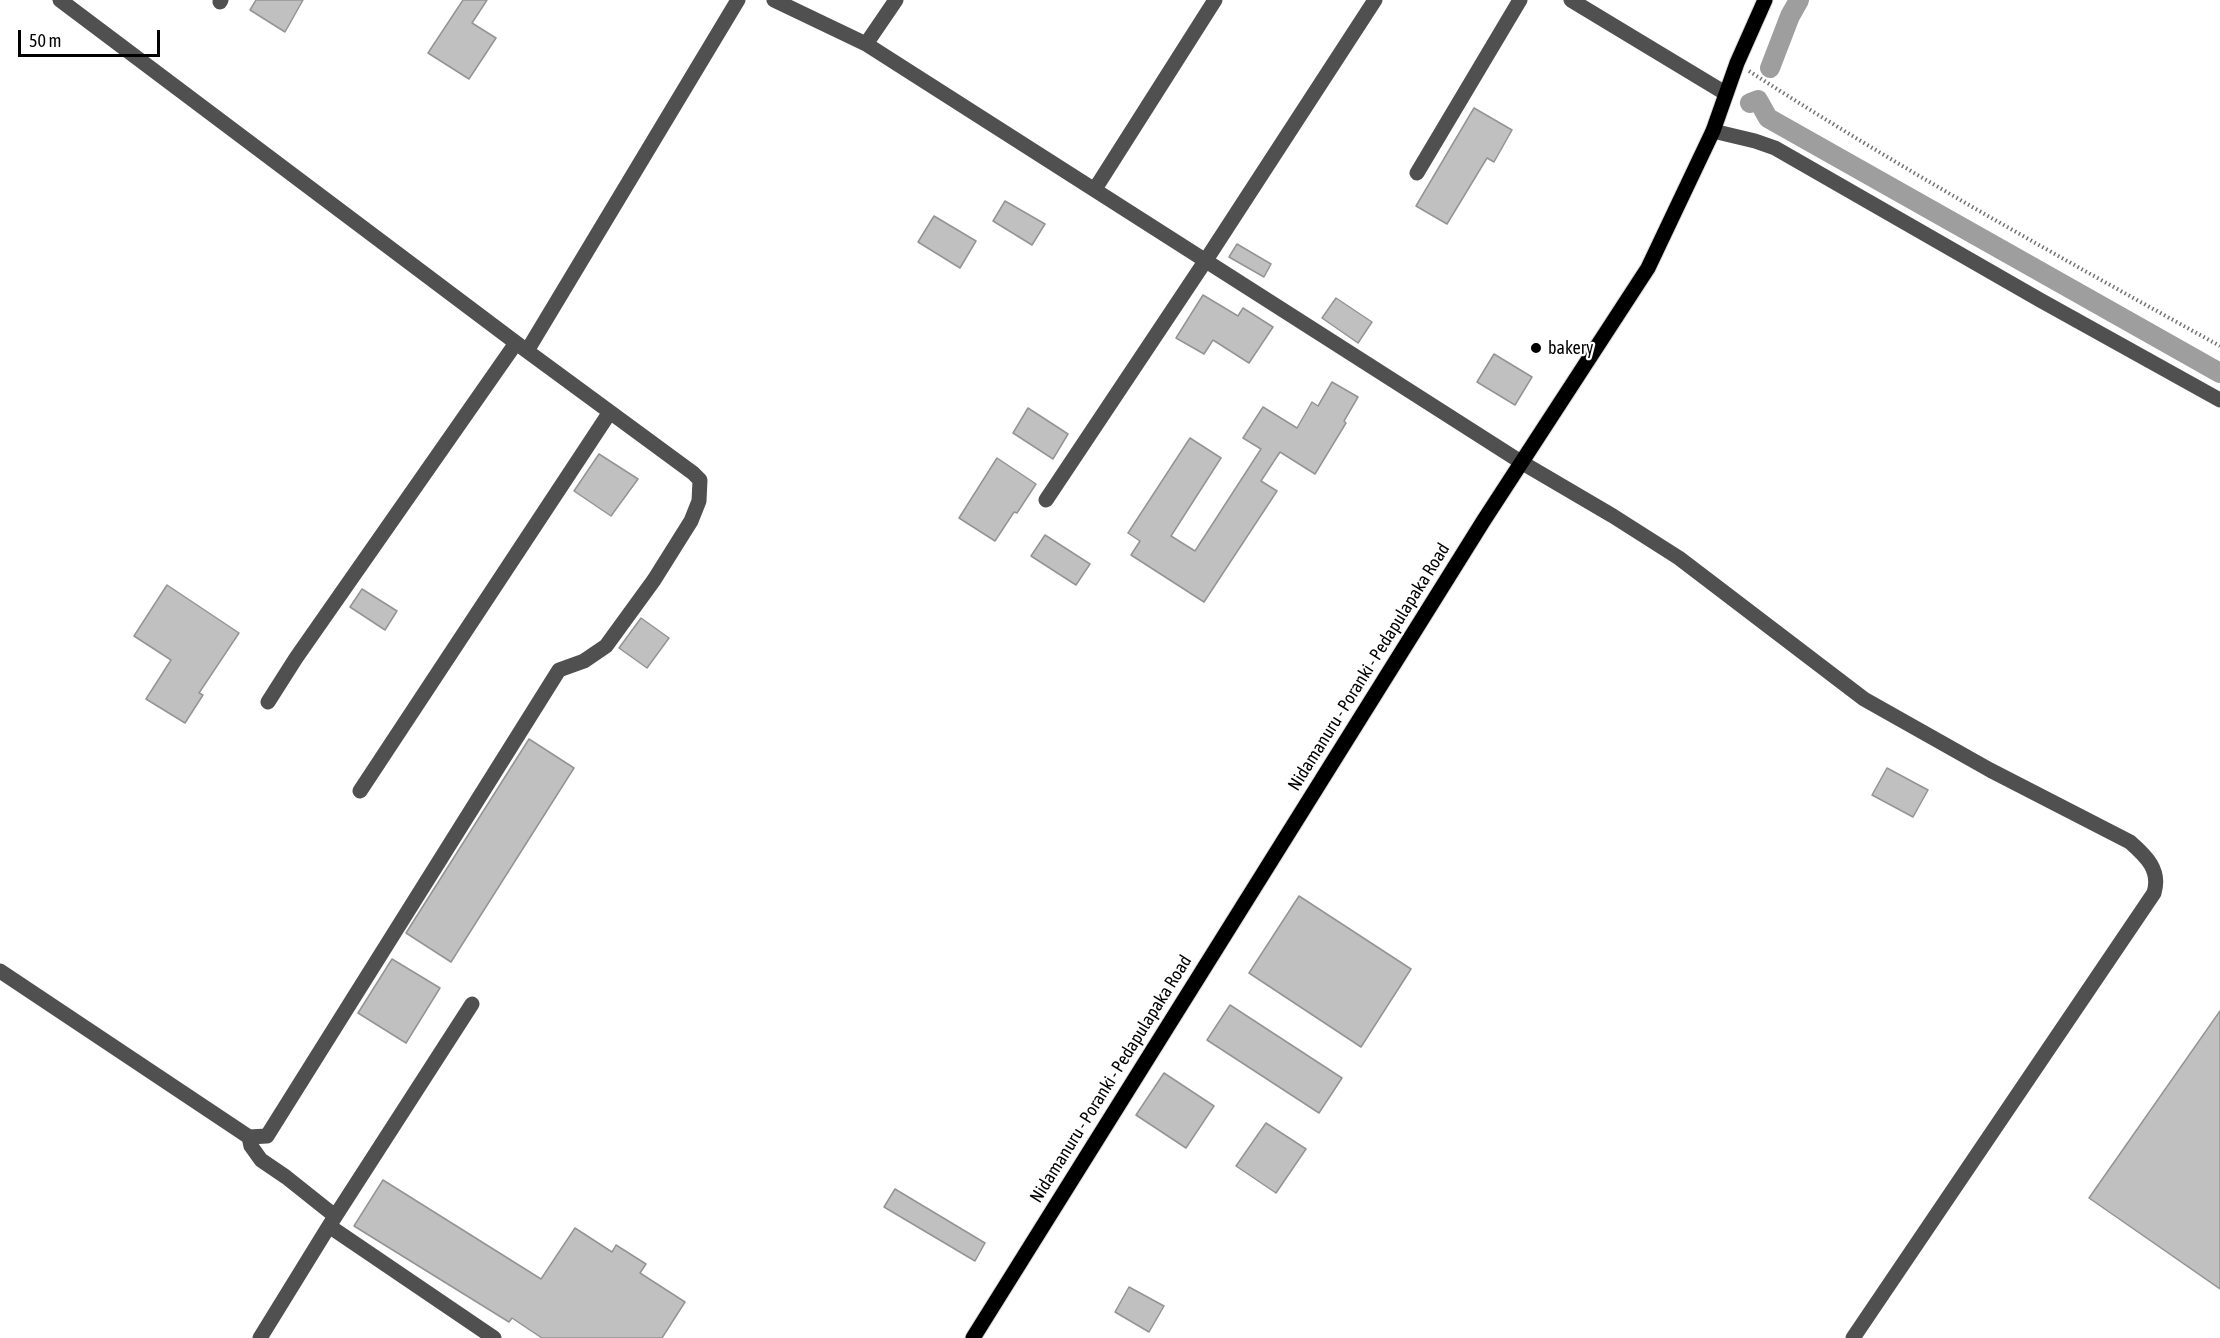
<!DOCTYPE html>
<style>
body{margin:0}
#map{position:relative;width:2220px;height:1338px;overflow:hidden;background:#fff;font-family:"Asap Condensed",sans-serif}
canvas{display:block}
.scale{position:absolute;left:18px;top:30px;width:142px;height:27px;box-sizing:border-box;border:3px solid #000;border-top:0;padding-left:8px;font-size:18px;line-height:21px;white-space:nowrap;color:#000;-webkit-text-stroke:4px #fff;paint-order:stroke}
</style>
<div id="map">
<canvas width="2220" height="1338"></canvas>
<div class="scale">50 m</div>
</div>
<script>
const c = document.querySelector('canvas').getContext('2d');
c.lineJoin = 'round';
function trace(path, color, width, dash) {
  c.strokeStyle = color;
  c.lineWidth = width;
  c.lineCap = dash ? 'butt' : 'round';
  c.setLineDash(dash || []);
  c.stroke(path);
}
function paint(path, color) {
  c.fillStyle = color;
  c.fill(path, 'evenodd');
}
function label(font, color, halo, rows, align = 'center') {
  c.font = font + ' "Asap Condensed",sans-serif';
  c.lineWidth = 4.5;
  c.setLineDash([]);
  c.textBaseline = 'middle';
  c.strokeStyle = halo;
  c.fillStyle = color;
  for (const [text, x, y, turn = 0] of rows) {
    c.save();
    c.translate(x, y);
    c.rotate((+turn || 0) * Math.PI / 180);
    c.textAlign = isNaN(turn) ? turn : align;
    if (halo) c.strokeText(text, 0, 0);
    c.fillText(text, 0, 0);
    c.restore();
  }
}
trace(new Path2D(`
 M1770,68l20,-52 9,-16
 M1750,103l8,-3 10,18 452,255`), '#9e9e9e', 20);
const building = new Path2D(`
 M256,0h47l-18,32 -35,-22z
 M463,0h24l-15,23 24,15 -27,41 -41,-26z
 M1474,108l38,22 -18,32 -7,-4 -40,66 -31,-18z
 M1005,201l40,23 -13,21 -39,-24z
 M934,216l42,25 -16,27 -42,-26z
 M1237,244l34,20 -7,13 -35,-20z
 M1203,295l35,21 5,-8 30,19 -24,36 -36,-23 -9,14 -28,-16z
 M1336,298l36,24 -14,21 -36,-25z
 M1494,354l38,23 -17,28 -38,-23z
 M1332,382l26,15 -14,24 2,2 -31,51 -35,-22 -19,29 16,10 -73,111 -73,-47 9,-14 -12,-8 62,-95 31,20 -50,78 24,15 66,-102 -18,-11 20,-31 34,21 15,-26 6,4z
 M1028,408l40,26 -15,25 -40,-26z
 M599,454l39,25 -27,37 -37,-25z
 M997,458l39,26 -19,29 -3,-1 -19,29 -36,-23z
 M1045,535l45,29 -14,21 -45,-29z
 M167,585l72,48 -40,60 4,2 -18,28 -39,-24 25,-39 -37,-24z
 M362,589l35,22 -12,19 -35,-23z
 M641,618l28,20 -22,30 -28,-20z
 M529,739l45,29 -123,194 -45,-29z
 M1887,768l41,22 -15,27 -41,-22z
 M1299,896l112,73 -50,78 -112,-74z
 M392,959l48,29 -34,55 -48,-30z
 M1230,1005l112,73 -23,35 -112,-73z
 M2220,1011v278l-131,-91z
 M1164,1073l50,33 -28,42 -50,-33z
 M1266,1123l40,26 -30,44 -40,-27z
 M383,1180l158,99 34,-51 37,24 4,-7 30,19 -6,9 45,29 -23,36h-120l-30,-20 -3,4 -155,-96z
 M895,1189l90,54 -10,18 -91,-54z
 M1129,1287l35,19 -15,26 -34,-20z`);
paint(building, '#c0c0c0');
trace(building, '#949494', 1.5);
const major = new Path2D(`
 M973,1338l511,-818 164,-252 65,-137 24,-68 28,-63`);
trace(major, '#dbdbdb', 17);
trace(new Path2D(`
 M1749,71c153,99 312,187 471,275`), '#727272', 4, [1.5, 3]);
trace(new Path2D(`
 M60,0l467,351 211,-351
 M774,0l92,44 655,418 92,54 66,42 185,141 126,71 140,72c16,14 31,28 24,51l-301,445
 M1571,0l154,93
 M220,2l1,-2
 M866,44l30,-44
 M1713,131l42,10 20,7 265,152 180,100
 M1417,173l103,-173
 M1095,189l120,-189
 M1046,500l160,-240 169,-260
 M268,702l28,-44 220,-315
 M360,791l250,-379
 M0,971l249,166 18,-1 292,-466 25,-9 22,-15 48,-66 37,-59 8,-20 1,-21 -7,-7 -166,-122
 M249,1137l2,9 10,14 25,17 49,39
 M329,1226l165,112
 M260,1338l69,-112 143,-222`), '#505050', 15);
trace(major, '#000', 15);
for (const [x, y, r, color] of [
 [1536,348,6,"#000"]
]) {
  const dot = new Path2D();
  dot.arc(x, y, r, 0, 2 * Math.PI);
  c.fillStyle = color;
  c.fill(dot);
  trace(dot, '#fff', 2);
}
label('18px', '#000', '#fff', [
 ["bakery",1548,348]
], 'left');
label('18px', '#000', '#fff', [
 ["Nidamanuru - Poranki - Pedapulapaka Road",1369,667,-58],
 ["Nidamanuru - Poranki - Pedapulapaka Road",1111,1079,-58]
]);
</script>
